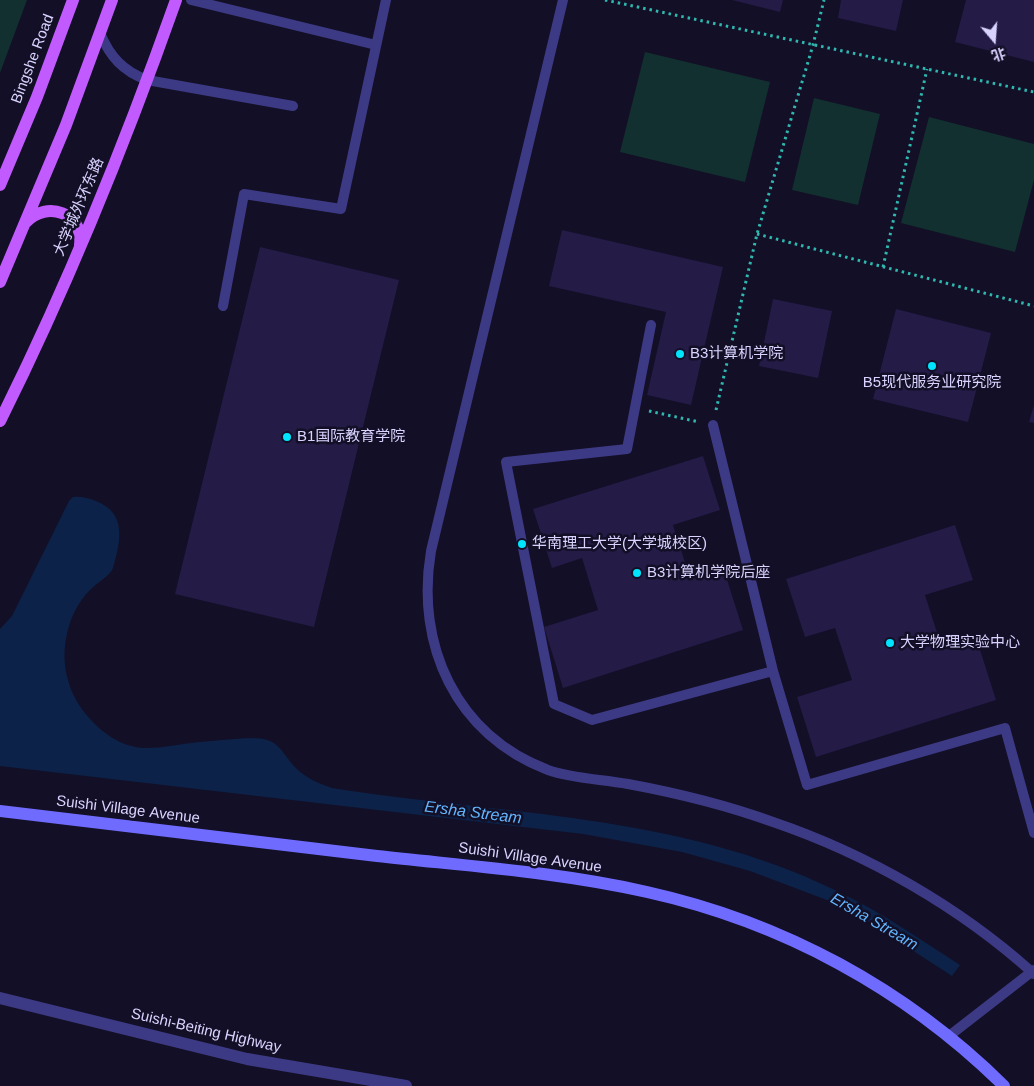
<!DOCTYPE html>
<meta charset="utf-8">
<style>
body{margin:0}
#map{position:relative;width:1034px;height:1086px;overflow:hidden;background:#130f26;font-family:Helvetica,"Noto Sans SC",sans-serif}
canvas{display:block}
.north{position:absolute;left:969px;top:15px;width:50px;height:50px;-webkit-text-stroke:4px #130f26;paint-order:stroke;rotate:162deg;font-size:14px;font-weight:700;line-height:20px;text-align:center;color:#d9d4ff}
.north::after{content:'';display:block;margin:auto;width:18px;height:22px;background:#d9d4ff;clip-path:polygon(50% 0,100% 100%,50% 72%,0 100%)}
</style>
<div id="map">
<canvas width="1034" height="1086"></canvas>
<div class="north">北</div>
</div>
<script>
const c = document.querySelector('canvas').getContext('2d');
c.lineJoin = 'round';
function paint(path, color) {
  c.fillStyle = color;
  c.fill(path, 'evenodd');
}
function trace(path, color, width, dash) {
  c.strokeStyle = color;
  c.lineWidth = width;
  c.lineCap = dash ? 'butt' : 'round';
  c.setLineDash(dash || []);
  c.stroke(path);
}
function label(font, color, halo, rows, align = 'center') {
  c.font = font + ' Helvetica,"Noto Sans SC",sans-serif';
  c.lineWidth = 5;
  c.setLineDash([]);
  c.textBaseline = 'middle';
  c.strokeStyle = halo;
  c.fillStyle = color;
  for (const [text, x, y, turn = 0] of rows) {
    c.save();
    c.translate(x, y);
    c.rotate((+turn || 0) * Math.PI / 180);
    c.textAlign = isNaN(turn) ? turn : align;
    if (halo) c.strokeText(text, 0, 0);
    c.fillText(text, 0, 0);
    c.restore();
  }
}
paint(new Path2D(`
 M0,0h27l-27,73z
 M645,52l125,30 -25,100 -125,-30z
 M814,98l66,16 -22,91 -66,-15z
 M929,117l105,27v36l-19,72 -114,-29z`), '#12302f');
paint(new Path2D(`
 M73,497c8,-1 15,1 23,4 31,12 25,40 17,67 -3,8 -16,15 -22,21 -23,22 -32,61 -23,91 5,19 16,34 30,47 33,29 54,21 93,16 15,-2 30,-3 45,-4 11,-1 23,-2 34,2 10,4 16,16 23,24 11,12 24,18 39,23 171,27 346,25 505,103 44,21 83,48 123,74l-8,11 -91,-59 -29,-15 -82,-31 -68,-19 -99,-18 -583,-68v-137l12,-13 57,-115z`), '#0c2248');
paint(new Path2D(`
 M732,0h51l-3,12z
 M841,0h62l-7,31 -58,-13z
 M966,0h68v62l-79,-20z
 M562,230l161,37 -32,138 -44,-10 19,-83 -117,-26z
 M260,247l139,33 -85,347 -139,-33z
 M773,299l59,12 -14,67 -59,-12z
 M896,309l95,24 -23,89 -95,-23z
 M1034,405v18l-5,-1z
 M703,456l17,54 -47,15 17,53 33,-11 20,63 -180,58 -19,-61 54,-17 -16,-52 -30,10 -19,-59z
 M955,525l18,55 -48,15 17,53 34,-11 20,63 -180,57 -19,-60 55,-17 -17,-52 -30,9 -19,-58z`), '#241b47');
trace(new Path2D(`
 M605,0l429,92
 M757,234l277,72
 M883,267l44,-198
 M716,410l41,-176 56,-189 11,-45
 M649,411l50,11`), '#2fb8b0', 3, [2.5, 4]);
trace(new Path2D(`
 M191,0l185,45
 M563,0l-132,551c-16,94 25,184 117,219 26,9 53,9 80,14 49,9 98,21 145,38 94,32 187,85 261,152
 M100,33c10,24 23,38 47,47l146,26
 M223,306l21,-112 97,15 45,-209
 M651,325l-24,124 -121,13 48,242 38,16 181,-49
 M713,425l60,246 34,114 198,-57 29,105
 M949,1036l85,-66`), '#3d3a85', 10);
trace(new Path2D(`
 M0,998l247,61 159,27`), '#3d3a85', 12);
trace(new Path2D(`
 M0,811c126,15 251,30 377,45 90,10 182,16 270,36 135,30 259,97 357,194`), '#6f6bff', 12);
trace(new Path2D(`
 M0,185l37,-88 36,-97
 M26,222c21,-22 58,-9 54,23
 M0,282l66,-157 46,-125
 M0,421c68,-136 125,-277 176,-421`), '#c25bff', 12);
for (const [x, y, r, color] of [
 [680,354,5,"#00e5ff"],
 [932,366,5,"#00e5ff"],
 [287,437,5,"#00e5ff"],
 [522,544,5,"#00e5ff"],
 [637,573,5,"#00e5ff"],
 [890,643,5,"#00e5ff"]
]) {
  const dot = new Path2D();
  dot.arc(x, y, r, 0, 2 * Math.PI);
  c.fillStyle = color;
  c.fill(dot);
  trace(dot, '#130f26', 2);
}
label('15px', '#d9d4ff', '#130f26', [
 ["Bingshe Road",33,59,-69],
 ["大学城外环东路",79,207,-67],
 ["Suishi Village Avenue",128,810,7],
 ["Suishi Village Avenue",530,858,8],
 ["Suishi-Beiting Highway",206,1031,13]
]);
label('15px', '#d9d4ff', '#130f26', [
 ["B3计算机学院",690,354],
 ["B5现代服务业研究院",932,383,"center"],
 ["B1国际教育学院",297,437],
 ["华南理工大学(大学城校区)",532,544],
 ["B3计算机学院后座",647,573],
 ["大学物理实验中心",900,643]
], 'left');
label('italic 16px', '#62b6ff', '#130f26', [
 ["Ersha Stream",473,813,7],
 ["Ersha Stream",874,922,30]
]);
</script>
